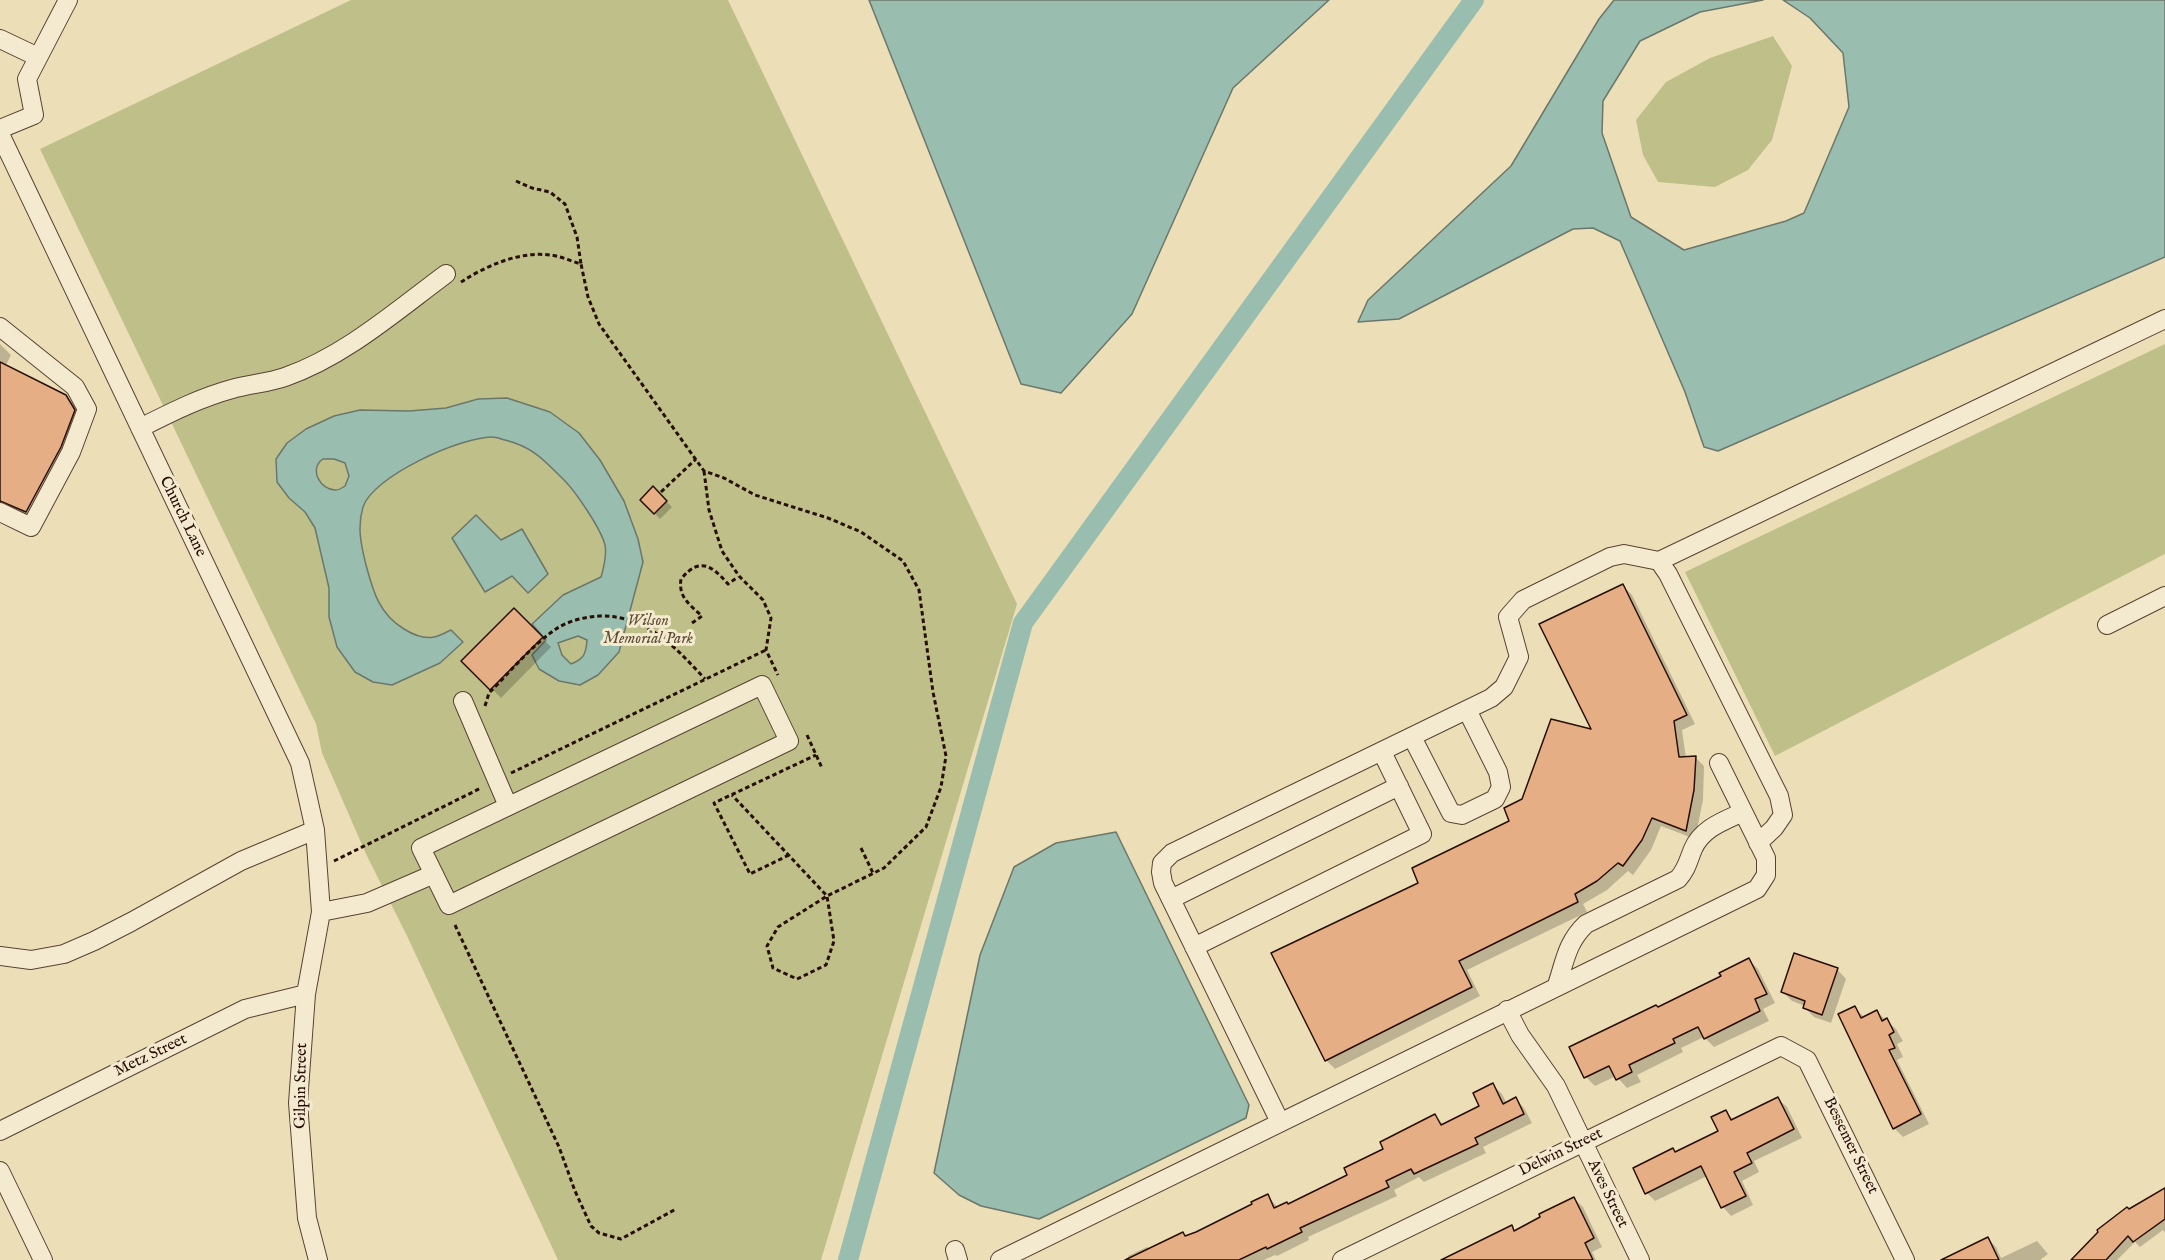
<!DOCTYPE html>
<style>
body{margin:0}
canvas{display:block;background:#ecdfb7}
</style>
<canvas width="2165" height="1260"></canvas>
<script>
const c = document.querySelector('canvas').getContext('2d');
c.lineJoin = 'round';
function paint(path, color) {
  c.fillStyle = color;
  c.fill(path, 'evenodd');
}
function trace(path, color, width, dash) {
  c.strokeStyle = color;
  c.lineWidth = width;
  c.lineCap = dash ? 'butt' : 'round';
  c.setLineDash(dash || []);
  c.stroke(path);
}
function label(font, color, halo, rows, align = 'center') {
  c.font = font + ' "IM FELL English",serif';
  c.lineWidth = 6;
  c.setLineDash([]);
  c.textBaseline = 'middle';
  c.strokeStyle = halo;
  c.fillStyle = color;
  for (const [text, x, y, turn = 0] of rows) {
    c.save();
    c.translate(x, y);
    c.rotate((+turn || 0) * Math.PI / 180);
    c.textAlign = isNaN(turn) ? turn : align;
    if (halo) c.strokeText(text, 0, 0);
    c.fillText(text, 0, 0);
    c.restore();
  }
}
paint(new Path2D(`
 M351,0h377l289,604 -196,656h-263l-150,-322 -42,-84 -44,-101 -6,-29 -276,-575z
 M1773,36l19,30 -20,74 -24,30 -33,17 -57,-5 -15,-27 -7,-35 30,-38 44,-24z
 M2165,344v210l-390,202 -90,-184z`), '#bfc089');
const water = new Path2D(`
 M869,0h460l-96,88 -101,226 -71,79 -40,-9z
 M1614,0h149l-63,12 -60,29 -37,60 -1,32 29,84 53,33 102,-29 18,-8 45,-106 -6,-54 -33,-35 -27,-18h382v257l-447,194 -14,-4 -19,-55 -65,-151 -27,-13 -20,1 -174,90 -41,3 10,-22 143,-134 88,-147z
 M507,398l43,14 29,21 21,27 24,41 14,38 5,23 -24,90 -21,23 -18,10 -21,-4 -20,-12 -7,-14 14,-15 -14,-16 31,-29 38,-18c3,-10 6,-21 4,-32 -4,-16 -29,-53 -41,-65 -20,-20 -31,-33 -59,-40 -4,-1 -9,-3 -13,-3 -31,0 -119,39 -129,70 -6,20 -2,38 3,58 7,26 13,49 38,64 8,5 20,10 30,8 6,-1 12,-5 17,-7l12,12 -23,21 -48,22 -19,-3 -18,-10 -18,-25 -8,-30v-29l-14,-60 -10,-16 -16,-14 -12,-16 -1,-23 11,-16 19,-14 28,-13 26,-6 49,1 37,-3 32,-9zM323,459h11l11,4 4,13 -4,10c-3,2 -6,4 -9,4 -15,1 -28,-21 -13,-31zM578,636l9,4c-1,14 -3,19 -16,24l-9,-9 -4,-12z
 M476,515l25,25 21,-11 26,45 -20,19 -16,-17 -27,16 -33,-54z
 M1116,832l133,273 -3,13 -207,101 -58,-13 -22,-11 -25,-22 46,-218 34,-88 42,-24z`);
paint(water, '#99bdaf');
trace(water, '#6c776b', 1.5);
paint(new Path2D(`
 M0,344l11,11 -6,12 60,29 14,13 -40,115 -39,-16z
 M653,489l19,18 -12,12 -18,-19z
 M1623,586l9,9 63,129 -13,6 4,28 9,-1 9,9 -1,34 -8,39 -34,-13 -10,24 -18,25 -5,-4 -21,19 -24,14 4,8 -120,58 13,26 -145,73 -9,-9 94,-176 91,-62 13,-22 69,-68z
 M514,610l37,37 -50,51 -37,-37z
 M1749,960l9,9 17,34 -12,6 6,12 -55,26 -10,-10 -23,11 2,4 -46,23 4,7 -14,6 -11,-12 -21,10 -9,-9 72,-68 65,-32z
 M1837,969l9,10 -15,44 -17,-6 -9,-9v-2l-13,-5 -9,-9z
 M1855,1008l9,9 12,-6 20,18 7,12 -6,3 6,13 -6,3 32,64 -26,13 -9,-9z
 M1493,1085l9,9 5,10 9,-5 8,9 8,15 -49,24 3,6 -62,29 -5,-5 -25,13 3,6 -89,41 1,3 -32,16 -2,-1 -11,5h-137l2,-1 -1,-3 19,-9 3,3 33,-16 3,3 68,-32 14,-9 10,12 11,-3 60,-29 86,-60 9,9 37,-18z
 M1778,1099l9,8 15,31 -48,23 5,11 -17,9 11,24 -22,11 -8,-9 -16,-31 -52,25 -8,-8 29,-40 44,-22 6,-19 8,8z
 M2165,1193v40l-2,-3 -23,17 -5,-5 -18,18h-44l56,-50z
 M1574,1199l9,8 19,40 -10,5 4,8h-152l67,-33 5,5z
 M1988,1239l8,8 5,11 36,-17 11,13 -8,6h-83z`), '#0003');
trace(new Path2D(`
 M848,1260l175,-637 451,-623`), '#99bdaf', 20);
const building = new Path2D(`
 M0,362l66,33 9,15 -14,37 -35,65 -26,-11z
 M653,486l14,15 -13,13 -14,-14z
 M1623,584l64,131 -13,6 5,36 17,-1 -2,34 -8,41 -34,-13 -10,22 -19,26 -5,-3 -21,18 -22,13 3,8 -119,59 13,26 -147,74 -54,-108 147,-70 -6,-15 97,-47 -5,-13 18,-9 29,-80 40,10 -52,-105z
 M514,608l29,29 -53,53 -29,-29z
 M1794,953l44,15 -16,47 -19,-7 2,-7 -24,-9z
 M1749,958l18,36 -12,5 5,12 -56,28 -6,-12 -25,12 2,4 -46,22 3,7 -16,8 -7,-14 -25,12 -15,-31 87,-42 2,2 63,-31 -2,-3z
 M1855,1006l6,12 16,-8 5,11 5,-3 7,14 -5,3 6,13 -6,2 32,64 -28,15 -55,-115z
 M1493,1083l10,21 13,-7 8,17 -49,24 3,6 -64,30 -3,-5 -25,12 3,6 -89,41 2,4 -35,17 -1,-2 -27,13h-114l58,-28 2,4 11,-4 56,-28 -1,-2 17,-8 6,14 13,-6 1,2 59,-29 -3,-7 39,-19 -3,-7 55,-28 6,11 38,-19 -6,-13z
 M1778,1097l16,32 -47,24 5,10 -18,9 12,24 -25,12 -20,-42 -56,28 -12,-26 40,-20 2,4 43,-21 -7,-14 15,-7 5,10z
 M2165,1188v31l-32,23 -5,-6 -22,24h-35l27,-28 -1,-2 30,-23 2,2z
 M1574,1197l20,41 -9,5 8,17h-152l71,-35 2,6 26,-14 -1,-3z
 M1988,1237l11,23h-58z`);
paint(building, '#e6ae85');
trace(building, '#280e05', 1.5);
const minor = new Path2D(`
 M0,39l38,18
 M0,129l34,-14 -7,-36 41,-79
 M0,134l300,629 15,67 6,82 -15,82 -8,109 9,115 11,42
 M0,327l75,60 12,22 -16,43 -40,75 -31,-15
 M140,428c30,-15 59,-30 92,-39 17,-5 36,-6 53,-12 60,-21 111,-66 161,-103
 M1659,561l506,-242
 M2107,625l58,-29
 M762,685l27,56 -340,164 -28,-57z
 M463,701l45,105
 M1412,737l39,76 11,2 33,-16 6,-12 -3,-15 -31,-62
 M1171,899l228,-113
 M321,912l46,-9 67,-29
 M1194,947l228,-113 -40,-82
 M0,956l31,4 33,-6 30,-13 37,-19 110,-61 74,-31
 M1557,985c8,-24 10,-43 29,-61l92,-45c9,-10 10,-18 15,-30 9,-21 31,-28 50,-37
 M1507,1010l13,25 36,51 84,174
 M1280,1122l-117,-239 -2,-11 1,-9 10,-10 319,-155 13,-11 15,-30 -11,-40 15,-17 87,-43 14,-3 35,7 9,13 111,222 4,19 -9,13 -16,15
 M0,1131l245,-122 61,-15
 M0,1171l43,89
 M955,1250l3,10
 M1000,1260l757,-371 9,-14v-17l-47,-95
 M1342,1260l439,-214 26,14 98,200`);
trace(minor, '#594232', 20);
trace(new Path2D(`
 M516,181l16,7 18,4 15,12 12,33 4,27
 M461,282c25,-16 58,-31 89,-27 10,1 21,6 31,9l7,33 11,27 105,147 20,7 31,17 73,23 33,14 42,29 16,29 14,102 13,64 -5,31 -15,40 -42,41 -57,28 -49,31 -11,19 6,22 24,11 29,-14 8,-24 -7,-45 -95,-101
 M704,471l5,39 13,41 17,25 24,24 8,18 -5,32 12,25
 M661,492l35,-33
 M692,623l10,-7c-12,-11 -24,-19 -21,-37 19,-23 31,-13 47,5l10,-7
 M485,706l4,-13c21,-21 42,-47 67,-64 12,-8 28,-12 43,-13 48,-1 76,31 106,63
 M807,735l15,33
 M511,773l255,-123
 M861,848l12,25
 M789,855l-39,19 -36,-71 102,-48
 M334,861l147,-73
 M455,925l104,222 16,44 16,35 8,7 22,6 55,-30`), '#280e05', 3, [4.5, 3]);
trace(minor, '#f3ead0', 18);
label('16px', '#280e05', '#f3ead0', [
 ["Church Lane",182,517,64],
 ["Metz Street",151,1056,-26],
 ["Gilpin Street",302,1086,-89],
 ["Bessemer Street",1850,1146,64],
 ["Delwin Street",1561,1153,-26],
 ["Aves Street",1607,1194,64]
]);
label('italic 16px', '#5d4c33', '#f3ead0', [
 ["Wilson",648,622],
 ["Memorial Park",648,640]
]);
</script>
